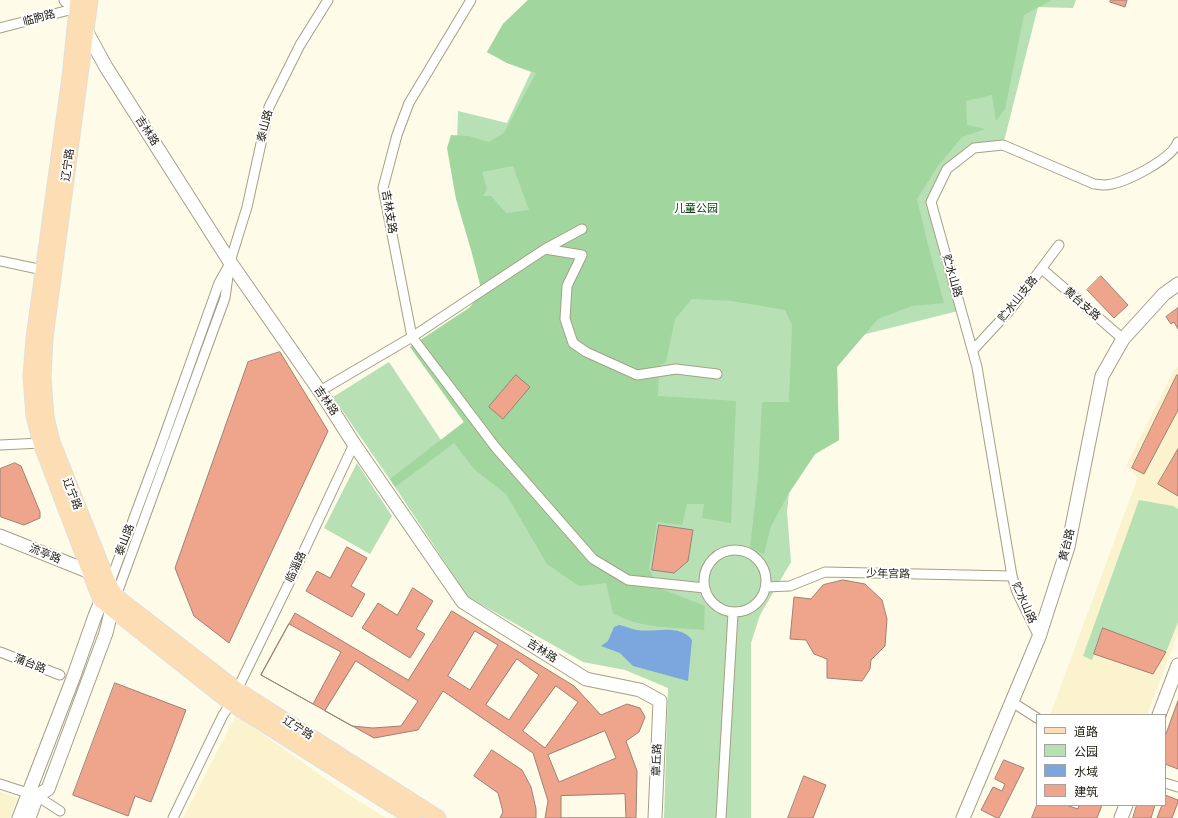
<!DOCTYPE html>
<meta charset="utf-8">
<style>
body{margin:0}
#map{position:relative;width:1178px;height:818px;overflow:hidden;background:#fefbe9;font-family:Montserrat,"Noto Sans SC",sans-serif}
canvas{display:block}
.legend{position:absolute;left:1036px;top:714px;width:130px;height:92px;box-sizing:border-box;background:#fff;border:1px solid #a4a39f;margin:0;padding:5px 7px;list-style:none;font-size:12px;color:#1c190f}
.legend li{display:flex;align-items:center;gap:8px;height:20px}
.legend b{width:20px;border:1px solid #a4a39f}
</style>
<div id="map">
<canvas width="1178" height="818"></canvas>
<ul class="legend">
<li><b style="height:5px;background:#fdddb3"></b>道路</li>
<li><b style="height:11px;background:#b7e0b5"></b>公园</li>
<li><b style="height:11px;background:#7ba7de"></b>水域</li>
<li><b style="height:11px;background:#efa58c"></b>建筑</li>
</ul>
</div>
<script>
const c = document.querySelector('canvas').getContext('2d');
c.lineJoin = 'round';
function paint(path, color) {
  c.fillStyle = color;
  c.fill(path, 'evenodd');
}
function trace(path, color, width, dash) {
  c.strokeStyle = color;
  c.lineWidth = width;
  c.lineCap = dash ? 'butt' : 'round';
  c.setLineDash(dash || []);
  c.stroke(path);
}
function label(font, color, halo, rows, align = 'center') {
  c.font = font + ' Montserrat,"Noto Sans SC",sans-serif';
  c.lineWidth = 4;
  c.setLineDash([]);
  c.textBaseline = 'middle';
  c.strokeStyle = halo;
  c.fillStyle = color;
  for (const [text, x, y, turn = 0] of rows) {
    c.save();
    c.translate(x, y);
    c.rotate((+turn || 0) * Math.PI / 180);
    c.textAlign = isNaN(turn) ? turn : align;
    if (halo) c.strokeText(text, 0, 0);
    c.fillText(text, 0, 0);
    c.restore();
  }
}
paint(new Path2D(`
 M1178,367v266l-31,82h-97l88,-238 -12,-11 48,-96z
 M236,715l101,72 49,31h-203z
 M0,792l18,6 -8,20h-10z`), '#fbf3ce');
paint(new Path2D(`
 M528,0h548l-3,8 -35,-1 -35,138 -29,3 -27,21 -16,33 31,108 -100,25 -25,32 2,73 -24,14 -26,39 -2,19 4,50 -31,53 -9,28v175h-87l4,-130 -43,-18 -42,-8 -115,-65 -73,-110 -62,-90 56,-35 52,78 23,-18 -54,-75 80,-53 -34,-120 2,-63 49,12 24,-51 -24,-9 -20,-11 16,-28z
 M357,463l35,53 -22,38 -46,-26z
 M1139,500l34,6 5,3v113l-12,30 -63,-24 -11,32 -9,-4z`), '#b7e0b5');
paint(new Path2D(`
 M528,0h524l-28,15 -19,94 -9,12 -4,-26 -26,6 1,24 18,4 -23,8 -24,29 -21,33 12,50 15,54 -32,3 -34,13 -41,48 2,73 -24,14 -26,39 -18,33 -7,28 -14,-6 8,-70 4,-76h27l3,-77 -7,-15 -53,-9 -40,-2 -17,20 -9,43 -7,4 -1,30 78,5 -5,122 -29,-5 2,-14h-17l-5,21 -25,-3 -8,47 10,19 46,18 -1,24c-30,-3 -64,-1 -91,-17l-7,-30 -27,3 -32,-22 -41,-70 -31,-24 -21,-27 -59,44 -5,-8 74,-57 -54,-75 59,-39 13,-16 -11,-42 -15,-51 -9,-51 4,-13 18,1 20,6 15,-9 32,-60 -29,-10 -20,-11 16,-28zM513,166l16,44 -23,3 -15,-17h-8l4,-7 -5,-17z`), '#a1d69f');
paint(new Path2D(`
 M619,625c6,1 12,4 18,5 18,3 42,-7 55,10l-4,41 -55,-15 -13,-13 -19,-7 7,-5 6,-14z`), '#7ba7de');
const building = new Path2D(`
 M1111,0h16l-2,7 -15,-5z
 M1101,276l27,29 -14,13 -27,-28z
 M1178,308v21l-4,-7 -3,2 -5,-7z
 M280,352l48,79 -99,212 -35,-27 -19,-48 73,-206z
 M516,375l14,12 -27,32 -14,-12z
 M1177,375h1v35l-34,64 -12,-6z
 M1178,449v47l-20,-12z
 M15,463l6,3 19,46v6l-16,7 -23,-8 -1,-3v-45z
 M659,525l34,5 -5,31 -14,12 -22,-3z
 M347,547l20,11 -16,28 14,8 -13,23 -46,-26 11,-20 13,7z
 M843,580l22,4 17,16 5,19 -2,27 -14,14 -1,9 -8,12 -35,-3v-19l-13,-5 -8,-14 -16,-1 4,-42 17,2 12,-14z
 M413,588l20,13 -17,28 9,5 -15,24 -48,-30 16,-25 19,12z
 M452,611l122,75 27,29 26,-11 13,4 5,9 -6,15 -13,9 11,30 -1,47h-91l3,-17 -15,-48 -90,-62 -25,39 -44,8 -113,-63 34,-62 113,67z
 M289,624l52,28 -28,52 -52,-29z
 M1103,628l63,24 -13,22 -59,-20z
 M475,631l23,14 -28,45 -22,-14z
 M517,659l22,16 -30,45 -23,-15z
 M356,661l62,40 -17,25 -28,2 -21,-2 -27,-15z
 M115,683l71,27 -35,92 -16,-6 -7,20 -55,-21z
 M556,686l22,16 -33,46 -22,-17z
 M1178,701v68l-13,-5v-27z
 M605,731l11,27 -57,24 -11,-27z
 M492,750l30,20 9,17 5,22v9h-36l3,-6 -5,-19 -24,-17z
 M1004,760l20,8 -25,50h-2l-16,-8 12,-23 9,4 3,-7 -10,-5z
 M804,776l22,9 -13,33h-25z
 M625,794l1,24h-65v-22z
 M1165,795l13,5v2l-6,16h-15l5,-13h3z
 M1037,805h29l12,4 1,-4h23l-5,13h-65z
 M1137,805h18l-4,13h-18z`);
paint(building, '#efa58c');
trace(building, '#9e8076', 1);
const street = new Path2D(`
 M0,28l77,-20
 M582,229l-37,20 -133,88 84,111 97,111 35,21 77,8
 M545,249l37,6 -15,31 -2,33 8,24 13,9 51,23 39,-6 41,5
 M0,261l43,9
 M1042,269l81,70
 M973,350l38,-41 48,-64
 M320,391l92,-54 -29,-149 14,-53 12,-32 62,-103
 M0,445l41,-2
 M704 581a31 31 0 1 1 62 0a31 31 0 1 1-62 0Z
 M109,585l51,-137 59,-165 9,-16
 M766,587l24,-1 35,-14 187,4
 M116,596l109,-298 5,-36 17,-55 22,-100 31,-62 28,-45
 M1039,637l-22,-45 -5,-16 -35,-209 -46,-165 16,-33 27,-21 29,-3 91,39c3,0 7,1 10,1 18,0 67,-25 74,-43
 M0,652l60,23
 M237,690l52,-107 65,-139
 M1012,702l25,16
 M1165,783l13,4
 M0,784l37,12 23,15
 M173,818l50,-103 8,-12
 M721,818l12,-205`);
const secondary = new Path2D(`
 M66,0l11,8
 M84,27l22,40 124,195 96,138 28,44 109,158 123,77 54,11 20,11 -5,117
 M0,536l90,36 6,4
 M1159,715l19,-50
 M19,818l53,-137 23,-65 10,-24
 M29,818l8,-22 11,-7 58,-156 8,-33
 M963,818l76,-181 29,-90 34,-171 21,-37 41,-45 14,-10
 M1121,818l5,-13`);
const primary = new Path2D(`
 M78,0l-8,77 -36,261 -3,38 3,40 7,27 41,108 19,49 130,103 182,115
 M90,0l-45,338 -2,40 3,39 6,25 57,143 7,11 7,6 114,88 201,128`);
trace(street, '#a5a084', 11);
trace(secondary, '#a5a084', 15);
trace(primary, '#dfdfdd', 17);
trace(street, '#fff', 9);
trace(secondary, '#fff', 13);
trace(primary, '#fdddb3', 15);
label('11px', '#1c190f', '#fff', [
 ["临朐路",39,18,-15],
 ["泰山路",265,126,-76],
 ["吉林路",147,131,57],
 ["辽宁路",68,165,-82],
 ["吉林支路",389,212,81],
 ["贮水山路",952,276,74],
 ["贮水山支路",1018,299,-51],
 ["黄台支路",1082,304,41],
 ["吉林路",326,401,56],
 ["辽宁路",72,494,69],
 ["泰山路",125,540,-69],
 ["黄台路",1067,545,-76],
 ["流亭路",45,554,22],
 ["临淄路",296,567,-65],
 ["少年宫路",888,574,1],
 ["贮水山路",1024,603,66],
 ["吉林路",542,651,32],
 ["蒲台路",30,664,21],
 ["辽宁路",298,728,32],
 ["章丘路",657,760,-88]
]);
label('11px', '#09420d', '#fff', [
 ["儿童公园",696,209]
]);
</script>
